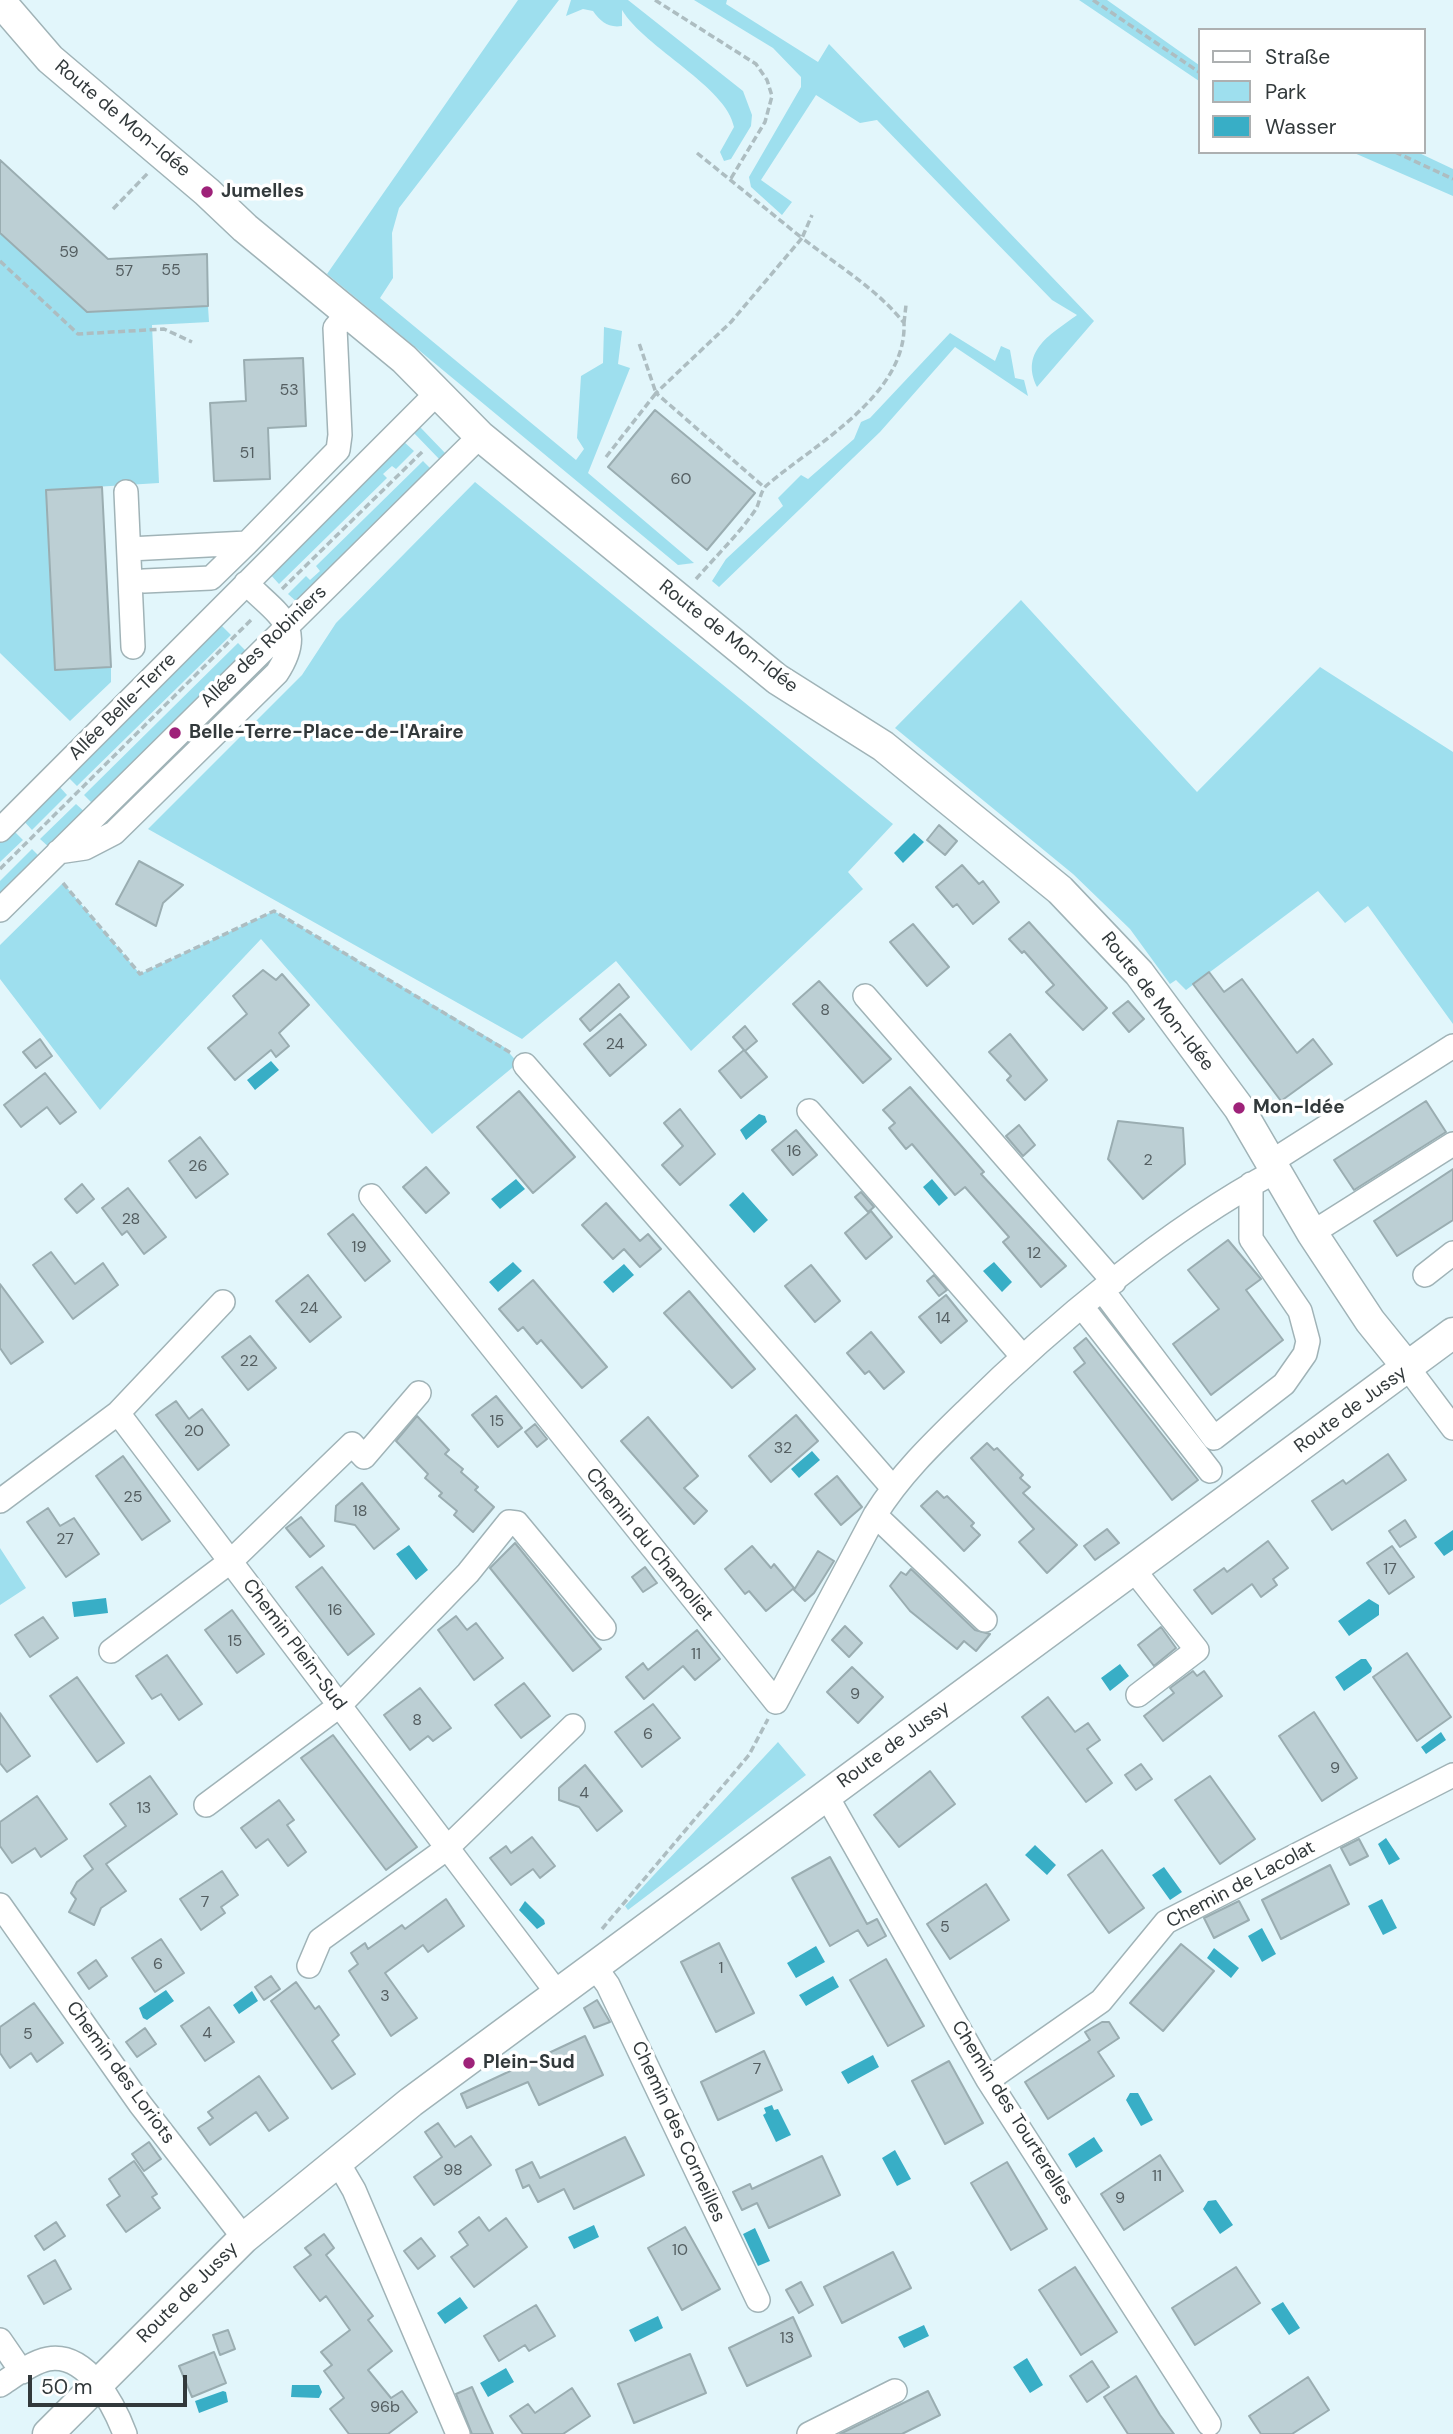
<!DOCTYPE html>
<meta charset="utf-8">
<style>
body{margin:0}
#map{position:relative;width:1453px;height:2434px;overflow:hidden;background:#e2f6fb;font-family:"DM Sans",sans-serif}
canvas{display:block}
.legend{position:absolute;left:1198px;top:28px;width:228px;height:126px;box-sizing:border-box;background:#fff;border:2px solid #adb0b1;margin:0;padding:9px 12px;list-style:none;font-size:21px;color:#32393b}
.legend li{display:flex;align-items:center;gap:14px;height:35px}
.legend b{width:35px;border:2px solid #adb0b1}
.scale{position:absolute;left:28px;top:2375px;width:159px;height:32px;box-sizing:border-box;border:4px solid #32393b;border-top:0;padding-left:9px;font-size:21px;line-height:24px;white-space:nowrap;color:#32393b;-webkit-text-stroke:5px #fff;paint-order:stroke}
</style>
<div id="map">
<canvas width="1453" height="2434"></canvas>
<ul class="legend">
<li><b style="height:9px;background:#fff"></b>Straße</li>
<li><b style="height:19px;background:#9edfee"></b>Park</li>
<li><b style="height:19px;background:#38aec6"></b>Wasser</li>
</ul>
<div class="scale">50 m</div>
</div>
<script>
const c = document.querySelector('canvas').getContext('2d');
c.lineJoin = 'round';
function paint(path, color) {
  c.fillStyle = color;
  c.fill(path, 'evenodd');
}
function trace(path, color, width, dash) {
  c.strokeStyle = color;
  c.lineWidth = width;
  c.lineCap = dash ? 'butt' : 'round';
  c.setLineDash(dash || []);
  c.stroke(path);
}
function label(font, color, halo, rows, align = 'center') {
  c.font = font + ' "DM Sans",sans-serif';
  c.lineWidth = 7;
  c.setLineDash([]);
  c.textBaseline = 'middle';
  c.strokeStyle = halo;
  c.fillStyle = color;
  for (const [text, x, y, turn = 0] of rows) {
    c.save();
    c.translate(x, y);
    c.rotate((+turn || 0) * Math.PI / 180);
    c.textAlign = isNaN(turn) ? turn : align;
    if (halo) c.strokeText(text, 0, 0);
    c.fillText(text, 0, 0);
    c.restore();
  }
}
paint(new Path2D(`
 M518,0h41l-160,208 -7,25 1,45 -13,20 196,162 8,-11 -7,-11 4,-62 22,-13 1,-36 18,4 -4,33 12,4 -42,105 106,90 -16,2 -351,-291z
 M571,0h57l115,91 9,24 -1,11 -20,33 -7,2 -4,-9 14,-25c-7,-40 -89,-79 -112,-117v16c-14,2 -21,-4 -29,-15l-10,-2 -17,7z
 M694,0h33l-1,4 92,58 11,-18 265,277 -57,66c-18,-37 16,-54 40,-72l-25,-15 -175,-180 -17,3 -44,-28 -55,85 31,22 -10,13 -31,-28 -2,-10 52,-90v-10l-28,-29z
 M1079,0h28l92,65v16z
 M1352,152h65l36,17v27z
 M0,233l87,79 121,-6 1,16 -57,3 7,158 -113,7 9,180 56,-3v15l-41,39 -70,-68z
 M950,333l45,28 6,-15 9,4 5,28 9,2 4,16 -73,-49 -75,85 -161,155 -7,-6 14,-22 57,-53 -5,-8 23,-23 7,4 46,-40 7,-17 9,-4z
 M417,428h4l25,26 -4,8 -29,-30z
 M403,441l11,10 -18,18 -4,-3 -9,8 4,4 -108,106 -10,-11z
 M423,461l10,10 -135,132 -10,-9 18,-18 4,4 10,-9 -4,-5z
 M475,482l418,342 -45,48 15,17 -172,162 -75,-90 -94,78 -374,-210 154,-154 34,-52z
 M1021,600l176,192 123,-125 133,85v272l-85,-118 -23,17 -27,-32 -132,99 -10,-10 -6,4 -40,-55 -57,-55 -178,-146z
 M220,624l11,11 -154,151 -11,-11z
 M238,643l11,11 -154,152 -11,-11z
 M57,784l10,11 -35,35 -10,-11z
 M76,804l11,10 -36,35 -11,-10z
 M12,829l11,11 -23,22v-22z
 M32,849l10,10 -42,41v-19z
 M63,883l77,91 134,-63 230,136 14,16 -86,71 -171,-195 -161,171 -100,-131v-34z
 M0,1548l26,40 -26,17z
 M778,1742l28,33 -178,135 -3,-4z`), '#9edfee');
paint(new Path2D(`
 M914,833l10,9 -21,21 -9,-10z
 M271,1061l8,9 -24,20 -8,-10z
 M759,1114l6,2 2,6 -21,18 -6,-10z
 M516,1179l9,10 -25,20 -9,-10z
 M932,1179l16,19 -9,8 -16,-19z
 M743,1192l25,28 -14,13 -25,-28z
 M513,1262l9,9 -24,21 -9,-10z
 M994,1262l18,20 -10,10 -19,-21z
 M624,1264l10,11 -21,18 -10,-11z
 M812,1451l8,9 -21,18 -8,-9z
 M1453,1530v20l-9,6 -10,-13z
 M409,1545l19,25 -12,10 -20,-26z
 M106,1598l2,15 -34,4 -2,-15z
 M1369,1599l10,6v10l-30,21 -11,-15z
 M1361,1659h5l6,9 -1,4 -27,19 -9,-14z
 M1120,1664l9,12 -19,15 -9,-13z
 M1441,1732l5,8 -20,14 -5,-7z
 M1386,1838l14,21 -11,6 -11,-21z
 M1035,1845l21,20 -9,10 -22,-20z
 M1164,1867l18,25 -12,8 -18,-25z
 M1382,1899l15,29 -14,7 -15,-29z
 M525,1901l19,19 1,4 -8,5 -18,-19z
 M1262,1928l14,26 -14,8 -14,-26z
 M816,1946l9,16 -29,16 -9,-15z
 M1214,1948l25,20 -8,10 -24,-20z
 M833,1976l6,11 -33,19 -7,-11z
 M166,1990l8,11 -27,19 -4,-2 -4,-10z
 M252,1991l6,10 -19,13 -6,-9z
 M873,2055l6,12 -31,17 -7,-12z
 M1130,2093h8l15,27 -12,6 -15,-26z
 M772,2105l2,5 4,-1 13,26 -15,7 -13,-27 3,-2 -2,-5z
 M1094,2137l9,14 -27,17 -8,-14z
 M895,2150l16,29 -14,7 -15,-28z
 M1216,2200l17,25 -13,9 -17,-25 5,-8z
 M594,2225l5,12 -25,12 -6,-12z
 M755,2228l15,33 -12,5 -15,-32z
 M460,2297l8,11 -23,16 -8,-11z
 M1283,2302l17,26 -11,7 -18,-26z
 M658,2316l5,12 -28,14 -6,-12z
 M924,2325l5,11 -25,12 -6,-11z
 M1027,2358l16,27 -13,8 -17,-26z
 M506,2368l8,14 -26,15 -8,-14z
 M319,2385l3,7 -3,6 -28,-1 1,-12z
 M223,2391l3,1 2,10 -29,11 -4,-12z`), '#38aec6');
const building = new Path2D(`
 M0,160l108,99 99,-5 1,52 -121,6 -87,-79z
 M303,358l3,68 -38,2 2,51 -56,2 -4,-78 36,-2 -2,-41z
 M655,410l100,83 -48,57 -99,-83z
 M102,487l9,180 -56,3 -9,-180z
 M939,825l18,16 -12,14 -18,-15z
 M139,861l44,24 -20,18 -7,23 -40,-22z
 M962,865l17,19 4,-3 16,21 -26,22 -16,-20 -4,3 -17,-20z
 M1029,922l78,86 -24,22 -37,-38 8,-7 -30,-34 -2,2 -13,-14z
 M913,924l36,43 -22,19 -37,-44z
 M263,970l13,10 6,-6 27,31 -30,28 10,13 -13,11 -5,-7 -36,30 -27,-32 39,-34 -14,-18z
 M1209,972l15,20 18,-13 55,74 16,-14 19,25 -51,37 -88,-117z
 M819,981l72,78 -28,24 -70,-79z
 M619,984l10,13 -39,34 -10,-12z
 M1128,1001l16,18 -15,13 -16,-19z
 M620,1014l26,31 -36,31 -26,-32z
 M745,1026l12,15 -12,10 22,26 -26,21 -22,-27 25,-21 -11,-13z
 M1010,1034l37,46 -22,20 -18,-20 4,-4 -22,-24z
 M40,1039l12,17 -16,12 -13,-16z
 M45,1073l31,39 -16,12 -13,-17 -26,20 -17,-22z
 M910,1087l74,85 -3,2 85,92 -25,21 -38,-45 6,-5 -44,-50 -10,8 -43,-51 -6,5 -17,-21 6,-5 -12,-13z
 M519,1091l56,66 -42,36 -56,-66z
 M1426,1101l20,31 -92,58 -20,-30z
 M680,1109l35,45 -35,31 -18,-20 21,-19 -19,-23z
 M1118,1121l65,7 2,36 -42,35 -35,-40z
 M1019,1125l16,20 -12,11 -17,-20z
 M796,1130l21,25 -24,20 -21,-25z
 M200,1137l28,37 -32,24 -27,-37z
 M426,1167l23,26 -23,20 -23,-26z
 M1453,1169v51l-56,36 -23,-35z
 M82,1184l12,15 -17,14 -12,-14z
 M128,1188l38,49 -22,17 -17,-23 -5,4 -20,-27z
 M861,1192l13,15 -6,5 -13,-15z
 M606,1203l34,38 8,-7 13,15 -21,18 -16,-18 -11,10 -31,-34z
 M871,1211l21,26 -26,22 -21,-26z
 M353,1214l37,47 -25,20 -37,-47z
 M1228,1240l33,39 -15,11 37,50 -72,55 -38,-51 46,-35 -31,-39z
 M51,1252l24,32 28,-21 15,22 -45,34 -40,-54z
 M811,1265l29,36 -25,21 -30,-36z
 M308,1275l33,42 -31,25 -34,-41z
 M934,1275l13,15 -8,6 -12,-15z
 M533,1280l74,87 -25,21 -41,-48 -4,4 -14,-17 -5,4 -19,-22z
 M0,1284l43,58 -32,22 -11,-16z
 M689,1291l66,78 -23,19 -68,-75z
 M946,1295l21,26 -26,22 -22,-26z
 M871,1332l33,40 -20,17 -15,-18 -4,3 -18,-21z
 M250,1336l26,32 -28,22 -26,-33z
 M1086,1338l112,142 -26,20 -98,-128 11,-9 -11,-15z
 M496,1396l26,32 -24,19 -26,-32z
 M176,1401l13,18 13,-10 27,36 -31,25 -42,-55z
 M796,1415l22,26 -47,41 -22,-26z
 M417,1416l32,34 -4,4 18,15 -2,3 17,15 -3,3 19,17 -21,25 -19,-17 3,-4 -18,-15 3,-3 -17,-15 3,-4 -32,-33z
 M648,1417l50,59 -14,12 23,23 -13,13 -73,-83z
 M535,1424l12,15 -10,8 -12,-15z
 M987,1443l7,7 3,-2 26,27 -3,3 10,9 -7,6 54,52 -30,28 -28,-31 15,-13 -63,-71z
 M1388,1454l18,26 -74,50 -20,-29 31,-21 3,4z
 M123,1456l47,65 -28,19 -46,-64z
 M837,1476l25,31 -21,18 -26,-31z
 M362,1483l37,46 -25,20 -19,-24 -20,-4 1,-15z
 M937,1491l7,7 3,-2 27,27 -3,3 9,9 -16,16 -43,-45z
 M48,1508l12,18 14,-8 25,36 -33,23 -39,-55z
 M301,1517l23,29 -14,11 -24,-29z
 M1405,1520l11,17 -16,10 -11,-16z
 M1107,1529l12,14 -24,17 -11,-14z
 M1268,1541l20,27 -15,11 4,6 -16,12 -9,-13 -40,30 -18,-24 30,-22 3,4z
 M515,1543l86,106 -28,22 -83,-103z
 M752,1546l19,22 3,-4 20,24 -28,23 -17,-20 -4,3 -20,-25z
 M1392,1546l22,31 -25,17 -22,-31z
 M818,1551l16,10 -20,32 -9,8 -11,-11z
 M322,1567l52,67 -26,21 -52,-68z
 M645,1567l12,16 -14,9 -11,-15z
 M911,1569l64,61 15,4 -14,17 -12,-10 -7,8 -47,-38 -20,-25 11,-14 5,3z
 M232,1610l32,44 -27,19 -32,-43z
 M456,1616l11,14 9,-7 27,35 -29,22 -36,-50z
 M43,1617l15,21 -28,19 -15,-22z
 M845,1626l17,17 -13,14 -17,-17z
 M1161,1627l15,21 -22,18 -16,-21z
 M697,1630l23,29 -25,21 -12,-14 -39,33 -18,-22 17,-14 5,7z
 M1407,1653l44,64 -34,24 -44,-64z
 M167,1655l35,49 -23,16 -18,-26 -9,5 -16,-23z
 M852,1667l31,30 -25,26 -31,-31z
 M1193,1671l4,5 7,-5 18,25 -59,45 -19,-25 30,-23 -4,-5z
 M77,1677l47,66 -27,19 -47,-66z
 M524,1683l26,33 -29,22 -26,-33z
 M420,1688l31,40 -18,13 -5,-5 -18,14 -26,-35z
 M1048,1697l27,35 13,-9 12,17 -13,9 25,34 -26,19 -64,-85z
 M653,1704l27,34 -38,29 -27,-35z
 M1314,1712l43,66 -35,23 -43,-65z
 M0,1713l30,43 -23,16 -7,-9z
 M333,1735l84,112 -31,23 -85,-112z
 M1141,1764l11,15 -16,11 -11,-15z
 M585,1765l37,46 -25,20 -18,-24 -20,-7v-12z
 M930,1771l25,33 -56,43 -25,-32z
 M150,1776l27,38 -71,50 20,27 -25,17 -7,17 -25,-13 7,-13 -5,-6 6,-11 16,-13 -9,-13 42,-30 -16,-22z
 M1210,1776l45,63 -35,25 -45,-64z
 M37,1796l30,43 -26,18 -6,-9 -23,15 -12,-17v-24z
 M279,1800l15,20 -7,5 19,27 -18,14 -20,-27 -12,9 -15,-20z
 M532,1837l23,29 -15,12 -7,-9 -22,16 -21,-27 16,-12 5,7z
 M1359,1839l9,17 -18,9 -9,-17z
 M1102,1850l42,58 -35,25 -41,-58z
 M830,1857l37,67 10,-5 9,17 -18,10 -10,-16 -28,16 -38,-68z
 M1330,1865l19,39 -68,35 -19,-39z
 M222,1871l16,24 -17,12 4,6 -24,17 -21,-31z
 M986,1884l23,36 -59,39 -23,-35z
 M446,1899l18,27 -36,26 -5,-7 -38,28 32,45 -26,18 -42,-65 9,-7 -7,-11 14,-10 3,6 34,-24 3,4z
 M1239,1901l10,19 -35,18 -10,-20z
 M161,1939l23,34 -29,19 -23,-34z
 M719,1943l35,70 -38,19 -35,-70z
 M1181,1944l33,27 -51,60 -33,-28z
 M886,1959l38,67 -36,20 -38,-66z
 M96,1960l11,16 -18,13 -11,-16z
 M271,1976l9,13 -16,11 -9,-13z
 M296,1982l19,27 4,-3 20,29 -7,6 23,33 -23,15 -61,-88z
 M597,2000l13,22 -16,6 -10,-20z
 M34,2003l29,40 -26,19 -6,-9 -21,15 -10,-15v-26z
 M209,2007l25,35 -29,19 -24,-35z
 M1102,2022h7l10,16 -21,14 16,24 -66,43 -23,-37 65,-42 -5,-8z
 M145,2028l11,16 -19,13 -11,-15z
 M585,2036l18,39 -64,30 -11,-23 -61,26 -6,-14z
 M764,2051l18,39 -64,30 -17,-38z
 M949,2061l34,62 -38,21 -33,-63z
 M259,2076l29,42 -19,13 -13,-19 -46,33 -12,-17 15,-10 -5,-6z
 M438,2123l17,24 16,-11 20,29 -57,40 -20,-28 28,-20 -17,-25z
 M625,2137l19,38 -70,34 -10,-20 -26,13 -9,-17 -6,3 -7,-18 16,-8 8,16z
 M149,2142l12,17 -17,12 -12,-17z
 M1160,2155l23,36 -59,39 -23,-36z
 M822,2156l18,39 -71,33 -12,-25 -15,7 -9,-18 17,-8 2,5z
 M134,2161l23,33 -5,3 8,11 -34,24 -19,-27 13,-9 -11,-17z
 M1007,2162l40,67 -36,21 -40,-67z
 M479,2217l10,14 17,-13 21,29 -53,40 -23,-30 17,-12 -9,-13z
 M56,2222l9,14 -21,14 -9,-14z
 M685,2227l35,62 -38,21 -34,-62z
 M324,2234l10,14 -8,7 47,61 -5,4 24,31 -24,19 23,28 11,-7 15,21 -29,22h-39l-19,-25 14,-11 -20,-27 8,-6 -11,-13 29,-22 -24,-34 -6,5 -26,-34 17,-12 -6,-7z
 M421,2238l14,18 -17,13 -14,-18z
 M893,2252l18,36 -69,35 -18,-36z
 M55,2260l16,29 -27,15 -16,-28z
 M1075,2267l42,65 -36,23 -42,-65z
 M1236,2267l24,36 -65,42 -23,-37z
 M801,2282l12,23 -14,8 -13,-23z
 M536,2305l19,31 -26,15 -4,-6 -26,16 -15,-25z
 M793,2317l18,39 -64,30 -18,-38z
 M228,2330l7,19 -15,6 -7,-20z
 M214,2352l12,31 -34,14 -13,-31z
 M690,2354l16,39 -72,30 -16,-39z
 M1092,2361l17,26 -22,15 -17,-26z
 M1136,2376l24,39 14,19h-46l-24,-37z
 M1308,2377l21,33 -37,24h-31l-12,-18z
 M472,2387l11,25 10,22h-21l-16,-40z
 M572,2388l18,28 -27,18h-40l-13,-18 18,-12 7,9z
 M928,2391l12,24 -38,19h-62z`);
paint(building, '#bccfd4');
trace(building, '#9aadb1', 2);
const minor = new Path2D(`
 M126,492l7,155
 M129,549l118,-6 91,-93 2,-15 -5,-107 13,-15
 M144,581l67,-3 36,-35
 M0,830l436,-436
 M58,852l27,-4 29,-15 163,-160c30,-46 1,-58 -31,-90
 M0,910l480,-474
 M865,996l249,286
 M525,1065l367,422
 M809,1111l214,246
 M1271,1162l182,-116
 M371,1196l405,506 99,-187c25,-40 57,-71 91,-104 87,-86 203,-183 310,-240
 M1312,1233l141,-89
 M1425,1275l28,-22
 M1103,1291l111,147 70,-54 21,-30 3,-13 -8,-30 -49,-72v-55
 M1083,1308l127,163
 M1408,1368l45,60
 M118,1413l105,-111
 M0,1501l118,-88 440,581
 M875,1515l110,105
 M1133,1569l64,81 -59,45
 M111,1651l120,-90 121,-117 12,13 55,-64
 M826,1795l162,285 221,344
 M206,1805l133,-99 129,-133 41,-51 8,1 87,105
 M0,1905l140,199 104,134
 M309,1966l11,-26 126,-91 127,-123
 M595,1967l13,18 150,315
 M988,2080l113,-79 65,-79 287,-147
 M337,2161l17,29 104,244
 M0,2340l22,32
 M0,2385c14,-9 32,-23 48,-26 39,-7 66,46 77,75
 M809,2434l86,-43`);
const major = new Path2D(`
 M0,1l50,58 157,133 38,36 159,131 76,77 297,243 106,67 177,144 79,83 100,135 73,125 58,88 38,47
 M48,2434l196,-196 167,-136 1042,-769`);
trace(minor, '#a0b3b7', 26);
trace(major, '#a0b3b7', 33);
trace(new Path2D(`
 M655,0l101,64 11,16 5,16 -7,26 -35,58
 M1093,0l106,72
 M1395,152l58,27
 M697,153l105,85 10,-23
 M113,209l35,-36
 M0,261l78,73 86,-5 28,13
 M904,323l2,-18
 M606,457l50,-64 -17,-50
 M696,579c20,-23 43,-45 60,-70 4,-7 4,-18 11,-24 48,-41 140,-90 137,-162 -27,-34 -67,-58 -102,-85l-71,84 -75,71 108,94
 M282,589l141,-138
 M0,869l252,-250
 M63,883l77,91 134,-63 237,142
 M602,1929l147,-174 19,-36`), '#adbdc1', 3.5, [7, 3.5]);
trace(minor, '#fff', 23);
trace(major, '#fff', 30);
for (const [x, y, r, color] of [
 [207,192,7,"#9e2279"],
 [175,733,7,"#9e2279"],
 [1239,1108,7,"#9e2279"],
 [469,2063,7,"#9e2279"]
]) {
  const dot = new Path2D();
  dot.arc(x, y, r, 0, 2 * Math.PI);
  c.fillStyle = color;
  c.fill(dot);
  trace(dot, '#fff', 2.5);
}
label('16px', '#545e61', null, [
 ["59",69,253],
 ["55",171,271],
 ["57",124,272],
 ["53",289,391],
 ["51",247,454],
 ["60",681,480],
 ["8",825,1011],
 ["24",615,1045],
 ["16",794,1152],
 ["2",1148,1161],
 ["26",198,1167],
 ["28",131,1220],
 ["19",359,1248],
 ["12",1034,1254],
 ["24",309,1309],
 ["14",943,1319],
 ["22",249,1362],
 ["15",497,1422],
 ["20",194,1432],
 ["32",783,1449],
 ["25",133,1498],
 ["18",360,1512],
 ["27",65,1540],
 ["17",1390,1570],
 ["16",335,1611],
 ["15",235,1642],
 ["11",696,1655],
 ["9",855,1695],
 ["8",417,1721],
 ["6",648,1735],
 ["9",1335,1769],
 ["4",584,1794],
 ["13",144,1809],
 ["7",205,1903],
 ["5",945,1928],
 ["6",158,1965],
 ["1",721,1969],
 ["3",385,1997],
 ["4",207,2034],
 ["5",28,2035],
 ["7",757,2070],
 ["98",453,2171],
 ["11",1157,2177],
 ["9",1120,2199],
 ["10",680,2251],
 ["13",787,2339],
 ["96b",385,2408]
]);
label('19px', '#32393b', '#fff', [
 ["Route de Mon-Idée",122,119,40],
 ["Route de Mon-Idée",728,637,38],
 ["Allée des Robiniers",264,647,-44],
 ["Allée Belle-Terre",123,707,-45],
 ["Route de Mon-Idée",1157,1002,52],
 ["Route de Jussy",1351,1410,-36],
 ["Chemin du Chamoliet",649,1545,51],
 ["Chemin Plein-Sud",294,1645,53],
 ["Route de Jussy",894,1745,-36],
 ["Chemin de Lacolat",1241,1885,-28],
 ["Chemin des Loriots",120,2073,54],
 ["Chemin des Tourterelles",1012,2113,58],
 ["Chemin des Corneilles",678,2132,65],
 ["Route de Jussy",188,2293,-45]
]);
label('bold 19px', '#32393b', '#fff', [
 ["Jumelles",221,192],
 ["Belle-Terre-Place-de-l'Araire",189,733],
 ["Mon-Idée",1253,1108],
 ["Plein-Sud",483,2063]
], 'left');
</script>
